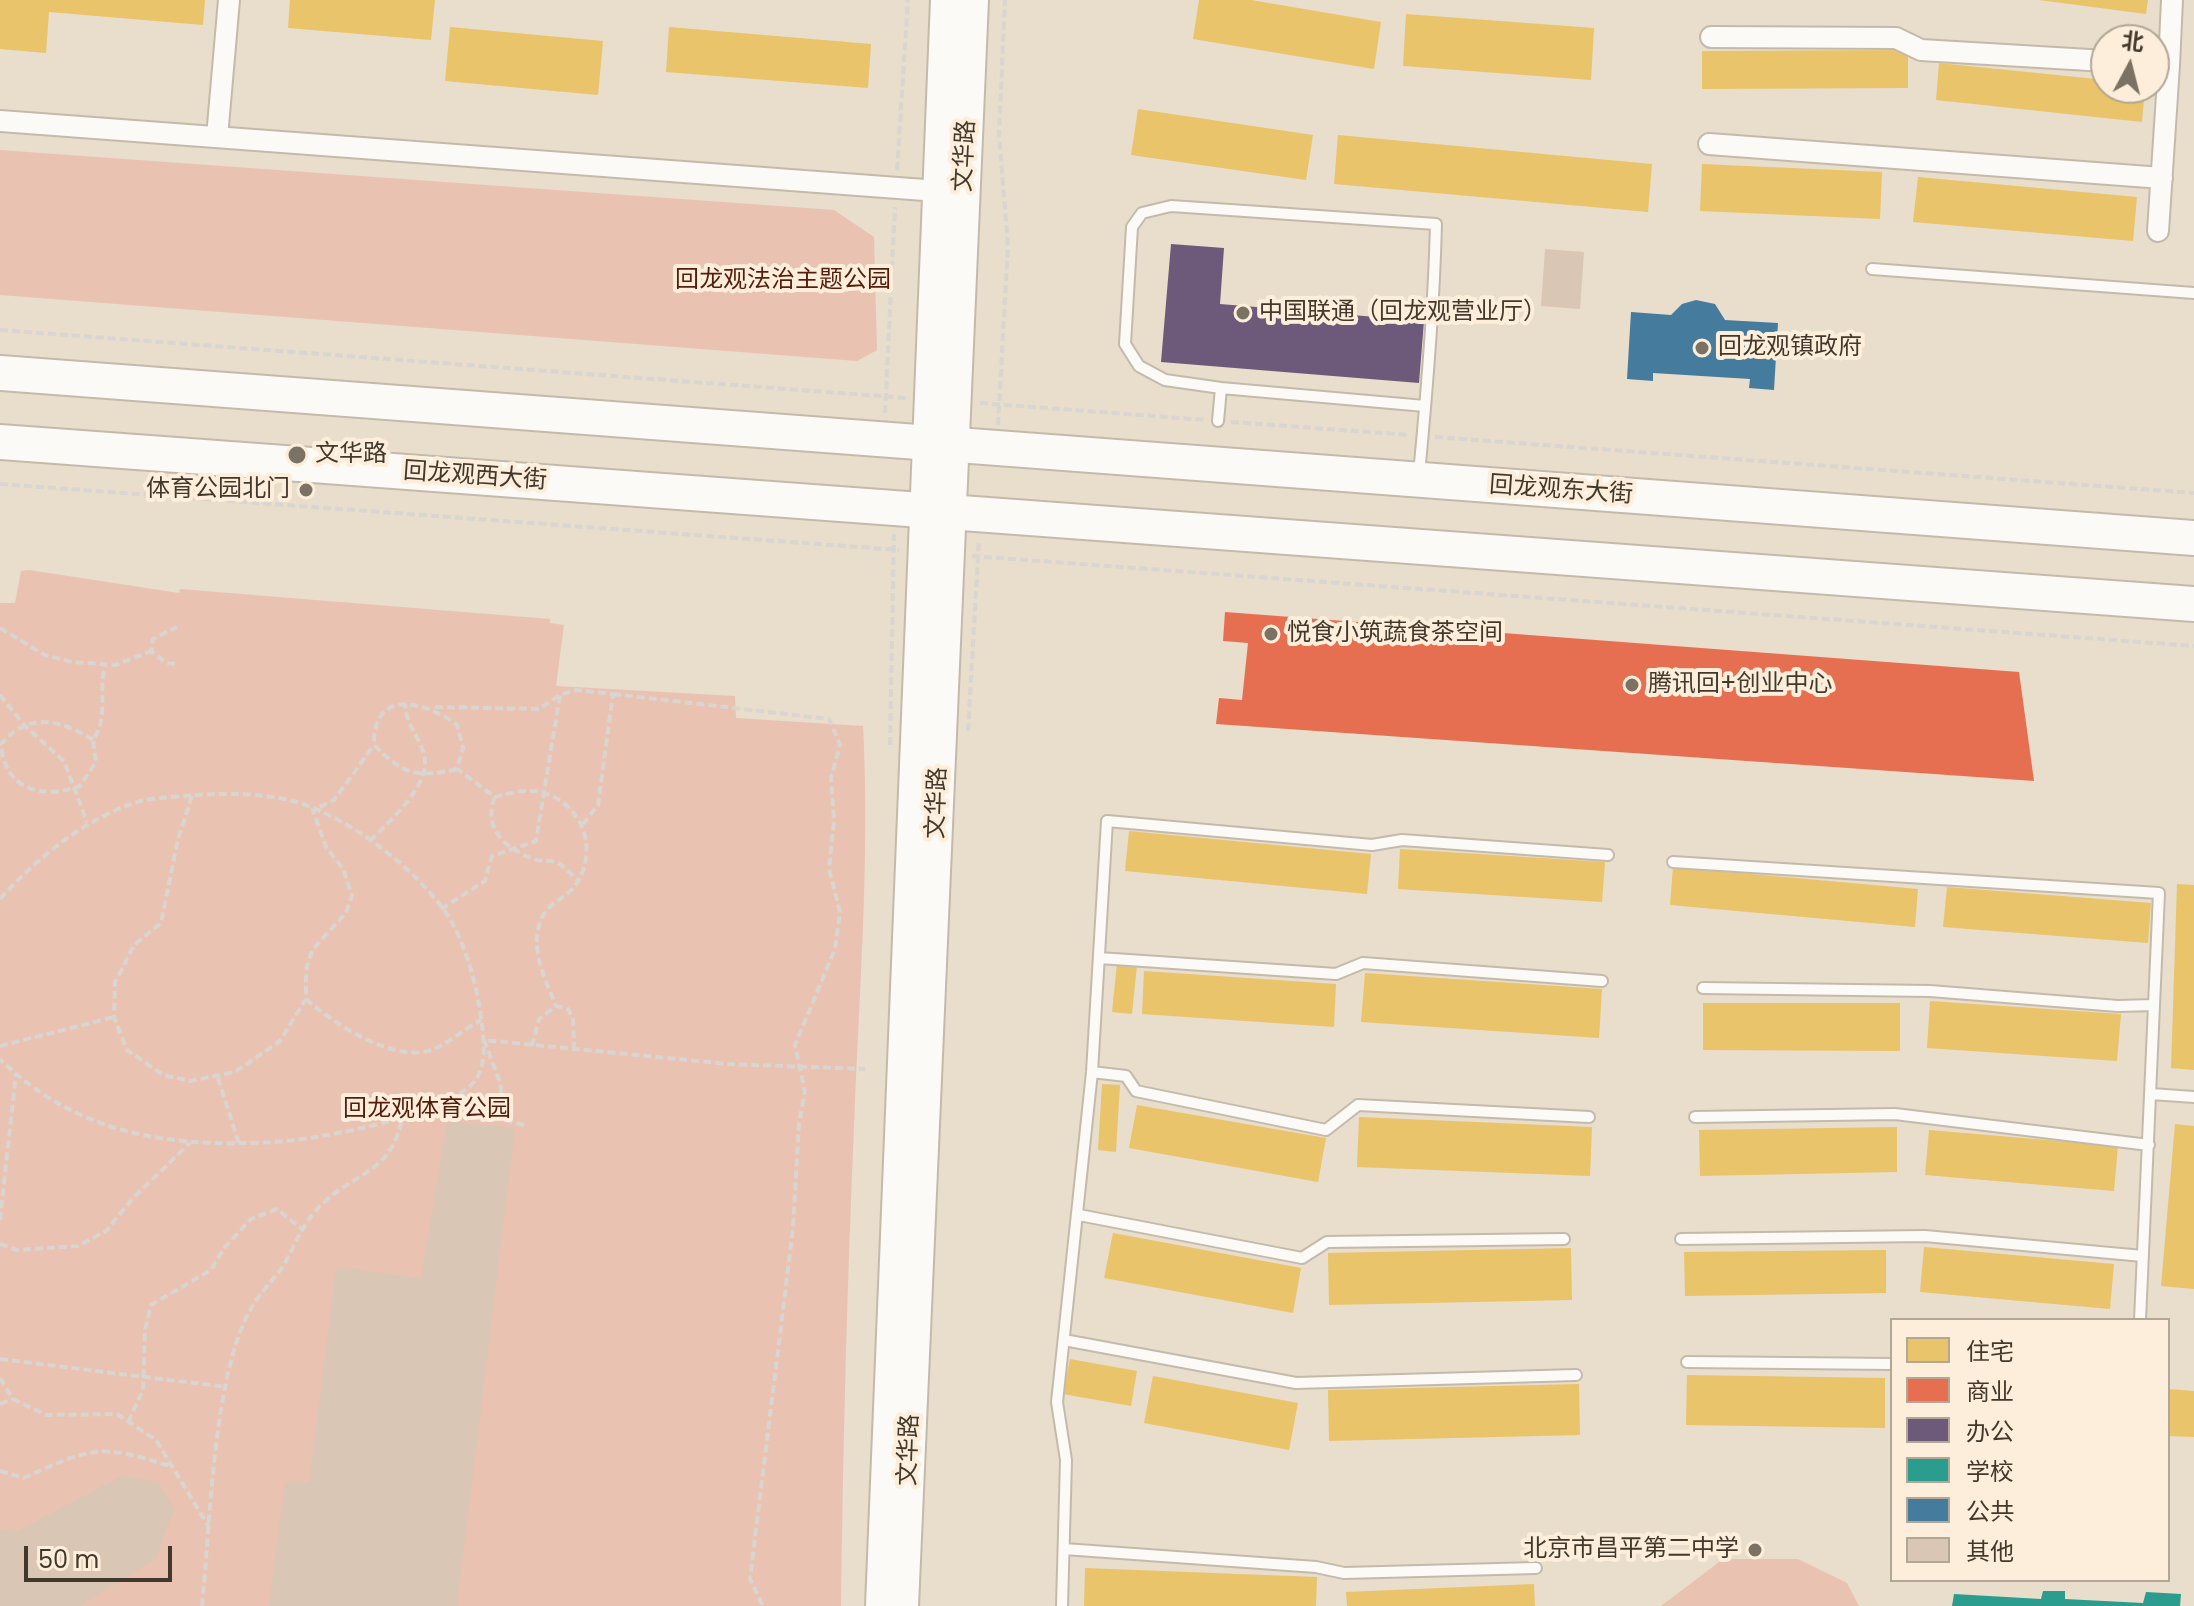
<!DOCTYPE html>
<meta charset="utf-8">
<style>
body{margin:0}
#map{position:relative;width:2194px;height:1606px;overflow:hidden;background:#e9ddcc;font-family:Poppins,"Noto Sans SC",sans-serif}
canvas{display:block}
.legend{position:absolute;left:1890px;top:1318px;width:280px;height:264px;box-sizing:border-box;background:#fceeda;border:2px solid #b2a694;margin:0;padding:10px 14px;list-style:none;font-size:24px;color:#42392c}
.legend li{display:flex;align-items:center;gap:16px;height:40px}
.legend b{width:40px;border:2px solid #b2a694}
.north{position:absolute;left:2090px;top:24px;width:80px;height:80px;box-sizing:border-box;background:#fceeda;border:2px solid #b2a694;border-radius:50%;rotate:7deg;font-size:22px;font-weight:700;line-height:32px;text-align:center;color:#42392c}
.north::after{content:'';display:block;margin:auto;width:28px;height:36px;background:#7c7264;clip-path:polygon(50% 0,100% 100%,50% 72%,0 100%)}
.scale{position:absolute;left:24px;top:1546px;width:148px;height:36px;box-sizing:border-box;border:4px solid #42392c;border-top:0;padding-left:10px;font-size:24px;line-height:28px;white-space:nowrap;color:#42392c;-webkit-text-stroke:6px #fceeda;paint-order:stroke}
</style>
<div id="map">
<canvas width="2194" height="1606"></canvas>
<ul class="legend">
<li><b style="height:22px;background:#e9c46a"></b>住宅</li>
<li><b style="height:22px;background:#e76f51"></b>商业</li>
<li><b style="height:22px;background:#6d597a"></b>办公</li>
<li><b style="height:22px;background:#2a9d8f"></b>学校</li>
<li><b style="height:22px;background:#457b9d"></b>公共</li>
<li><b style="height:22px;background:#dac6b4"></b>其他</li>
</ul>
<div class="north">北</div>
<div class="scale">50 m</div>
</div>
<script>
const c = document.querySelector('canvas').getContext('2d');
c.lineJoin = 'round';
function paint(path, color) {
  c.fillStyle = color;
  c.fill(path, 'evenodd');
}
function trace(path, color, width, dash) {
  c.strokeStyle = color;
  c.lineWidth = width;
  c.lineCap = dash ? 'butt' : 'round';
  c.setLineDash(dash || []);
  c.stroke(path);
}
function label(font, color, halo, rows, align = 'center') {
  c.font = font + ' Poppins,"Noto Sans SC",sans-serif';
  c.lineWidth = 8;
  c.setLineDash([]);
  c.textBaseline = 'middle';
  c.strokeStyle = halo;
  c.fillStyle = color;
  for (const [text, x, y, turn = 0] of rows) {
    c.save();
    c.translate(x, y);
    c.rotate((+turn || 0) * Math.PI / 180);
    c.textAlign = isNaN(turn) ? turn : align;
    if (halo) c.strokeText(text, 0, 0);
    c.fillText(text, 0, 0);
    c.restore();
  }
}
paint(new Path2D(`
 M0,150l834,60 40,27 3,113 -20,11 -857,-66z
 M29,570l150,23 1,-4 370,30v4l14,2 -8,61 179,10 1,22 127,8c7,135 -4,266 -9,401 -7,159 -11,319 -13,479h-841v-1003h15l6,-32z
 M1723,1559h75l49,24 12,23h-198z`), '#eac2b1');
paint(new Path2D(`
 M0,0h205l-2,25 -154,-13 -3,41 -46,-4z
 M290,0h145l-4,40 -143,-12z
 M1199,0h52l130,22 -7,47 -181,-30z
 M2039,0h109l-2,14z
 M1406,14l188,14 -3,52 -188,-14z
 M450,27l153,14 -5,54 -153,-14z
 M669,27l202,17 -3,44 -202,-16z
 M1908,50v38l-206,1v-38z
 M1939,63l167,17v8h39l-3,34 -206,-22z
 M1138,109l175,26 -7,45 -175,-25z
 M1338,135l314,29 -4,48 -314,-28z
 M1702,164l180,8 -2,47 -180,-8z
 M1918,177l219,20 -4,44 -220,-19z
 M1129,831l242,23 -4,40 -242,-23z
 M1400,849l205,13 -3,40 -204,-13z
 M1673,867l245,22 -3,38 -245,-22z
 M2177,884l17,1v185l-23,-2z
 M1947,887l204,16 -3,40 -205,-16z
 M1117,963l20,2 -5,49 -20,-2z
 M1144,971l192,13 -2,43 -192,-13z
 M1365,973l237,16 -3,49 -238,-16z
 M1930,1001l191,13 -4,47 -190,-13z
 M1703,1003h197v48l-197,-1z
 M1102,1084l18,1 -4,67 -18,-2z
 M1137,1105l189,33 -8,44 -189,-34z
 M1359,1117l233,10 -2,49 -233,-9z
 M2175,1124l19,2v163l-33,-3z
 M1897,1127v45l-197,4 -1,-46z
 M1929,1130l189,16 -4,45 -189,-16z
 M1113,1233l188,35 -8,45 -189,-35z
 M1924,1247l190,17 -4,45 -190,-17z
 M1571,1248l1,52 -243,5 -1,-52z
 M1886,1250v43l-201,3 -1,-44z
 M1070,1359l67,12 -6,35 -68,-12z
 M1687,1375l198,3v50l-199,-3z
 M1153,1376l145,27 -9,47 -145,-27z
 M1579,1384l1,51 -251,6 -1,-51z
 M2168,1389l26,2v46l-26,-1z
 M1085,1568l232,9 -1,29h-232z
 M1534,1584l1,22h-188l-1,-14z`), '#e9c46a');
paint(new Path2D(`
 M1225,612l794,60 15,109 -818,-57 3,-26 23,2 6,-57 -25,-2z`), '#e76f51');
paint(new Path2D(`
 M1171,244l53,4 -4,56 204,17 -5,62 -258,-21z`), '#6d597a');
paint(new Path2D(`
 M2043,1591h22v8l78,4 3,-11 35,2 -1,12h-228l2,-12 87,5z`), '#2a9d8f');
paint(new Path2D(`
 M1696,300l19,4 10,16 53,3 -4,67 -25,-2 1,-9 -97,-6v8l-26,-2 4,-67 40,3 11,-11z`), '#457b9d');
paint(new Path2D(`
 M1545,249l39,3 -4,57 -39,-3z
 M447,1121l68,7 -58,478h-188l16,-124h24l27,-215 85,11z
 M122,1476l36,6 16,27 -18,50 -76,47h-80v-77l17,2z`), '#dac6b4');
const lane = new Path2D(`
 M1872,269l322,24
 M1218,421l3,-33
 M1419,474c8,-83 15,-167 17,-250l-265,-18 -29,7 -10,14 -7,117 14,22 26,14 56,8 204,18
 M1673,862l486,31 -19,427
 M1099,958l237,16 27,-11 239,18
 M1703,988l227,3 188,15 36,-1
 M1092,1072l34,4 10,15 190,39 32,-25 231,12
 M2151,1094l43,3
 M1695,1117l200,-3 254,31
 M1079,1215l223,43 25,-16 237,-3
 M1681,1239l244,-3 218,20
 M1064,1340l232,43 280,-8
 M1687,1362l205,2
 M1064,1549l252,18 28,6 192,-5
 M1062,1606l4,-146 -9,-58 35,-330 15,-251 265,24 30,-5 206,15`);
const street = new Path2D(`
 M1711,37l185,1 25,12 185,11
 M2154,64l15,1 3,-65
 M0,121l938,70
 M217,137l12,-137
 M1709,144l453,34
 M2158,231l11,-166`);
const secondary = new Path2D(`
 M881,1606l65,-1606
 M903,1606l70,-1606`);
const primary = new Path2D(`
 M0,373l2194,165
 M0,442l2194,162`);
trace(lane, '#c4baac', 14);
trace(street, '#c4baac', 24);
trace(secondary, '#c4baac', 34);
trace(primary, '#c4baac', 38);
trace(new Path2D(`
 M897,170l11,-170
 M0,330l907,68
 M980,403l226,17
 M885,413l10,-206
 M1231,422l179,13
 M998,425l10,-179 -9,-112 6,-134
 M1435,437l759,56
 M0,484l899,66
 M972,556l1222,90
 M0,628l45,27 27,7 44,3 35,-14
 M175,664l-9,-1 -15,-12 2,-12 24,-12
 M613,694l216,25 11,26 -9,33 3,43 -5,48 11,43 -5,37 -40,96 10,47 -6,31 -6,105 -43,351 13,27
 M0,695l24,30 40,36 23,61
 M435,707l104,2 21,-14 16,-5 37,4 -15,111 -15,19
 M968,731l11,-191
 M93,740c-33,-21 -65,-28 -92,4 3,45 40,56 79,42l16,-24 -3,-22c16,-23 5,-48 12,-74
 M890,745l4,-211
 M457,769c-41,9 -53,6 -83,-24 -1,-58 51,-44 83,-20l6,23 -6,21 38,28c15,-4 34,-9 49,-4 39,12 54,56 33,90 -9,15 -31,20 -37,39 -10,29 6,58 16,84
 M192,796l-14,43 -17,84 -27,22 -19,38 -1,34 13,33 36,25 27,6 45,-9 45,-31 26,-42v-28l6,-21 34,-37 6,-18 -9,-26 -17,-22 -13,-37 21,-10 40,-55
 M495,797c-13,31 10,51 38,62 8,3 18,0 25,4 7,4 14,12 20,18
 M370,841c20,-21 65,-58 53,-90 -7,-20 -16,-24 -18,-47
 M0,899c37,-40 79,-76 131,-95 19,-7 44,-7 65,-9 33,-2 64,-2 97,6 55,15 127,70 157,118 15,26 26,63 30,92 3,21 9,52 -6,71 -28,34 -155,57 -200,60 -103,6 -197,-7 -274,-83
 M441,909l44,-28 7,-25 44,-15 24,-146
 M306,999c27,24 89,66 128,50 13,-5 32,-21 47,-29
 M0,1046l114,-29
 M532,1046l7,-27 17,-13 12,3 5,10 1,31
 M218,1078l21,66
 M524,1125l-20,-5 -4,-38 -16,-42 244,24 137,5
 M0,1220l16,-146
 M0,1244l17,6 61,-4 28,-15 27,-33 57,-55
 M0,1359l226,28
 M0,1378l13,21 33,16 71,-1 39,26 53,87
 M0,1404l13,-5
 M128,1422l15,-32 2,-60 6,-25 60,-35 13,-22 27,-29 26,-10 25,20
 M0,1471l24,7c67,-31 77,-35 148,-11
 M202,1606c8,-79 11,-235 50,-299 9,-16 23,-28 33,-44 11,-20 18,-40 35,-57 34,-34 74,-33 82,-90`), '#d9d5d0', 4, [8, 4]);
trace(lane, '#fcfaf7', 10);
trace(street, '#fcfaf7', 20);
trace(secondary, '#fcfaf7', 30);
trace(primary, '#fcfaf7', 34);
for (const [x, y, r, color] of [
 [1243,313,8,"#7c7264"],
 [1702,348,8,"#7c7264"],
 [297,455,10,"#7c7264"],
 [306,490,8,"#7c7264"],
 [1271,634,8,"#7c7264"],
 [1632,685,8,"#7c7264"],
 [1755,1550,8,"#7c7264"]
]) {
  const dot = new Path2D();
  dot.arc(x, y, r, 0, 2 * Math.PI);
  c.fillStyle = color;
  c.fill(dot);
  trace(dot, '#fceeda', 3);
}
label('24px', '#42392c', '#fceeda', [
 ["文华路",966,156,-87],
 ["回龙观西大街",475,477,4],
 ["回龙观东大街",1561,491,4],
 ["文华路",938,803,-88],
 ["文华路",910,1450,-88]
]);
label('24px', '#541d0e', '#fceeda', [
 ["回龙观法治主题公园",783,281],
 ["回龙观体育公园",427,1110]
]);
label('24px', '#42392c', '#fceeda', [
 ["中国联通（回龙观营业厅）",1259,313],
 ["回龙观镇政府",1718,348],
 ["文华路",315,455],
 ["体育公园北门",290,490,"right"],
 ["悦食小筑蔬食茶空间",1287,634],
 ["腾讯回+创业中心",1648,685],
 ["北京市昌平第二中学",1739,1550,"right"]
], 'left');
</script>
